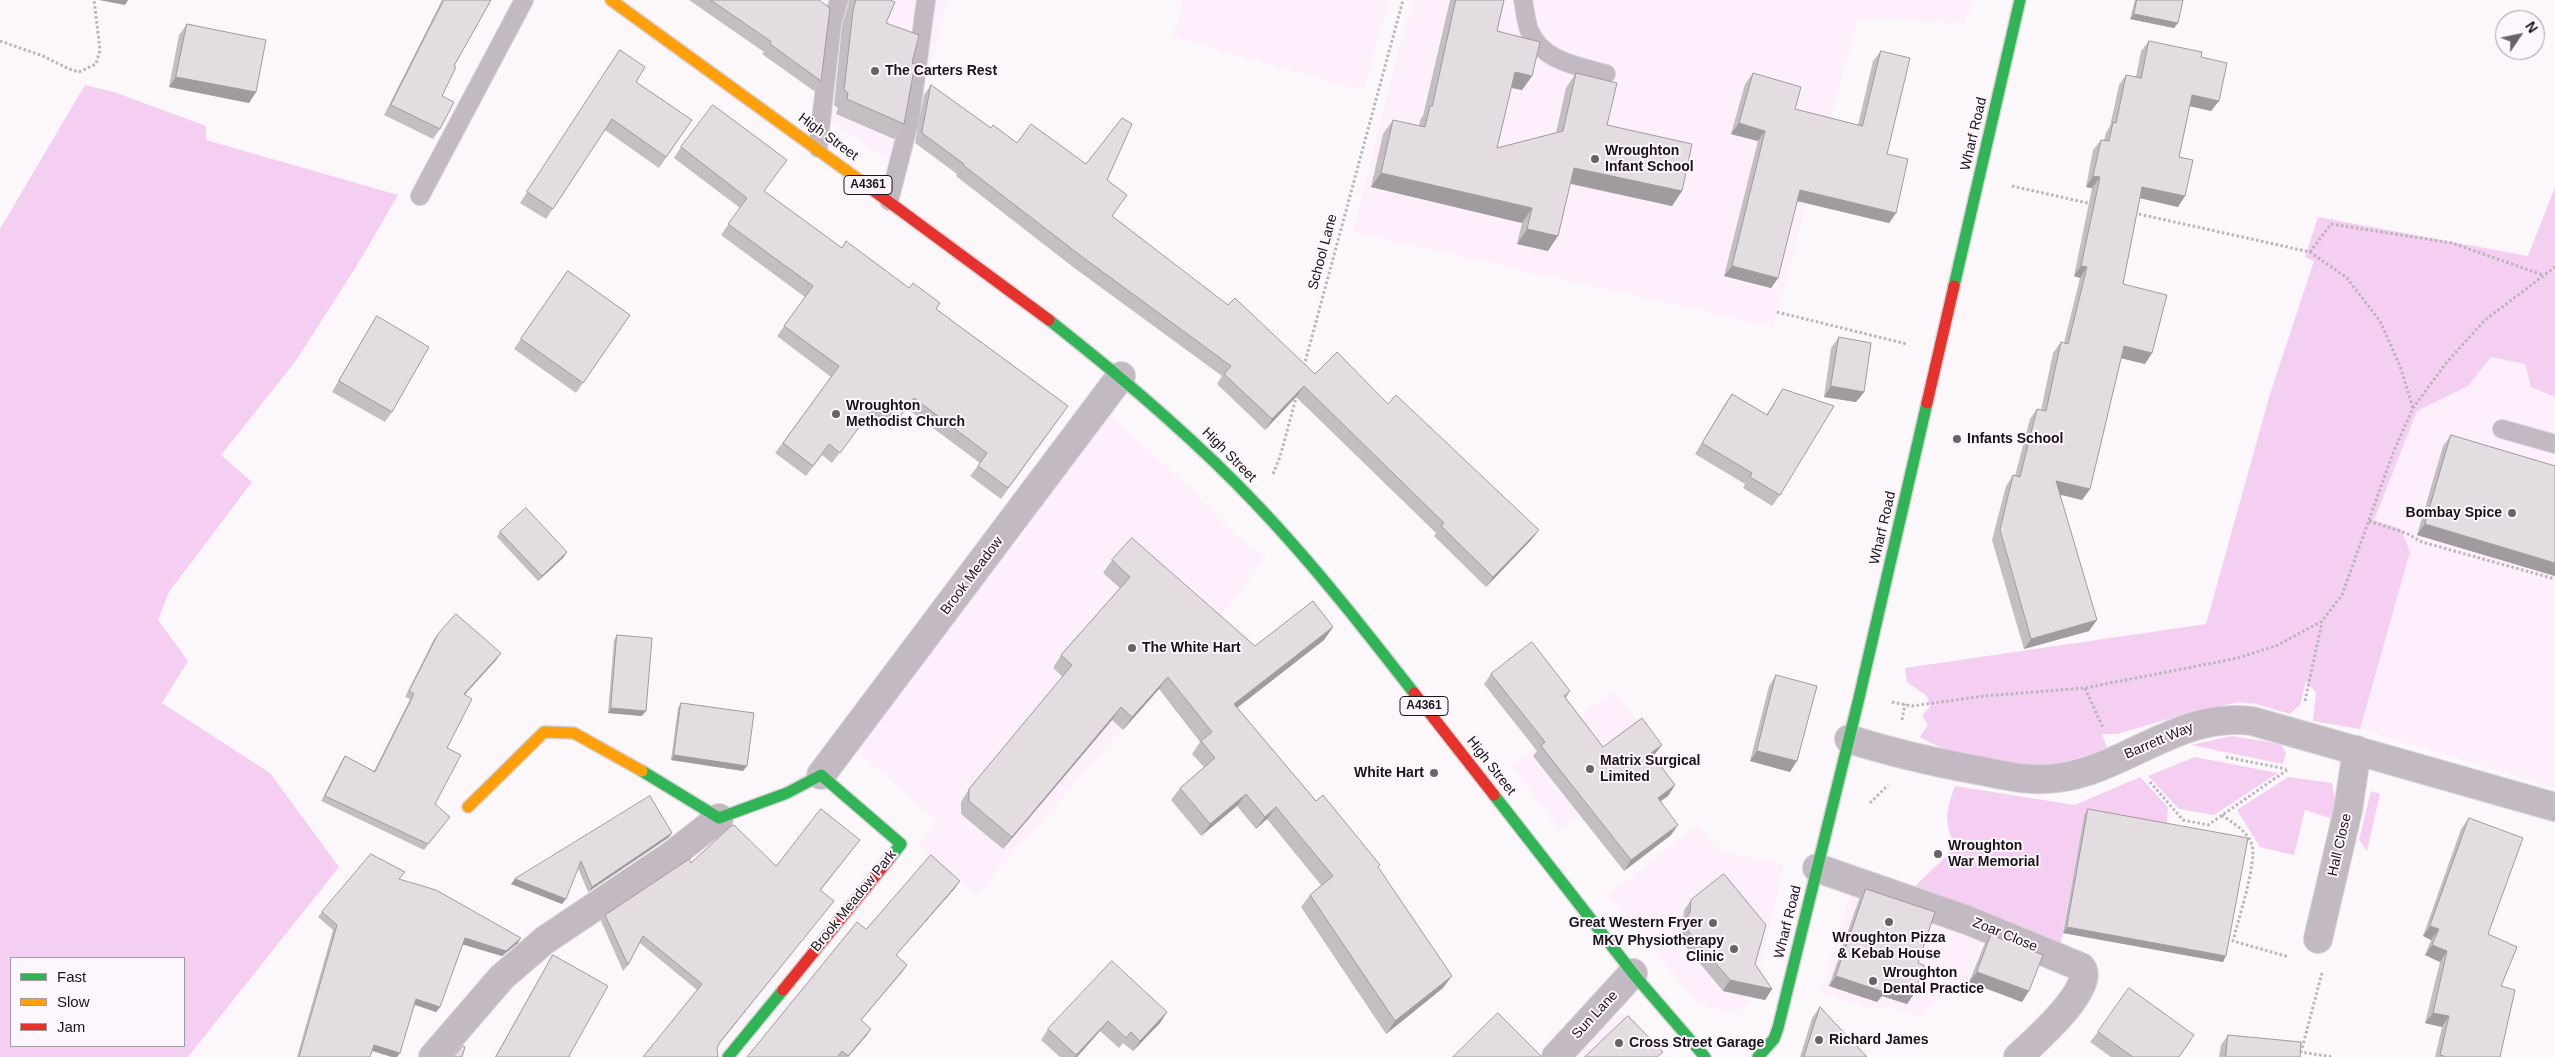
<!DOCTYPE html>
<style>
body{margin:0}
#map{position:relative;width:2555px;height:1057px;overflow:hidden;background:#fcf7fb;font-family:Arial,sans-serif}
canvas{display:block}
.legend{position:absolute;left:10px;top:957px;width:175px;height:90px;box-sizing:border-box;background:#fdf6fc;border:1px solid #a29ba1;margin:0;padding:6px 9px;list-style:none;font-size:15px;color:#1a1319}
.legend li{display:flex;align-items:center;gap:10px;height:25px}
.legend b{width:25px;border:1px solid #a29ba1}
.north{position:absolute;left:2495px;top:10px;width:50px;height:50px;box-sizing:border-box;background:#fdf6fc;border:1px solid #a29ba1;border-radius:50%;rotate:56deg;font-size:14px;font-weight:700;line-height:20px;text-align:center;color:#1a1319}
.north::after{content:'';display:block;margin:auto;width:18px;height:22px;background:#696368;clip-path:polygon(50% 0,100% 100%,50% 72%,0 100%)}
</style>
<div id="map">
<canvas width="2555" height="1057"></canvas>
<ul class="legend">
<li><b style="height:6px;background:#30b455"></b>Fast</li>
<li><b style="height:6px;background:#ff9f0a"></b>Slow</li>
<li><b style="height:6px;background:#e5322d"></b>Jam</li>
</ul>
<div class="north">N</div>
</div>
<script>
const c = document.querySelector('canvas').getContext('2d');
c.lineJoin = 'round';
function paint(path, color) {
  c.fillStyle = color;
  c.fill(path, 'evenodd');
}
function trace(path, color, width, dash) {
  c.strokeStyle = color;
  c.lineWidth = width;
  c.lineCap = dash ? 'butt' : 'round';
  c.setLineDash(dash || []);
  c.stroke(path);
}
function label(font, color, halo, rows, align = 'center') {
  c.font = font + ' Arial,sans-serif';
  c.lineWidth = 4;
  c.setLineDash([]);
  c.textBaseline = 'middle';
  c.strokeStyle = halo;
  c.fillStyle = color;
  for (const [text, x, y, turn = 0] of rows) {
    c.save();
    c.translate(x, y);
    c.rotate((+turn || 0) * Math.PI / 180);
    c.textAlign = isNaN(turn) ? turn : align;
    if (halo) c.strokeText(text, 0, 0);
    c.fillText(text, 0, 0);
    c.restore();
  }
}
paint(new Path2D(`
 M834,0h114l-46,171 -85,-60z
 M1183,0h206l-25,91 -191,-54z
 M1413,0h559l-7,24 -107,-7 -85,310 -420,-95 40,-161z
 M2491,357l34,7 6,23 24,10v391l-195,-59 36,-132 5,-68 -27,-9 43,-109 51,-25z
 M1107,413l82,74 49,51 28,19 -50,66 -240,272 -57,-50 18,-24 -76,-67 3,-10 22,-37 94,-127 37,-36 14,-21 5,-18z
 M1613,691l38,44 10,18 -101,78 -49,-65z
 M1698,824l20,26 66,15 -31,132 -9,11 -5,2h-21l-21,-7 -89,-108z
 M1851,891l132,49 -19,57 -18,-7 -26,29 -18,-9 -15,-3 -17,2 -50,-16z
 M1623,1013l43,44h-95l41,-42z`), '#fdf0fc');
paint(new Path2D(`
 M85,85l29,7 92,34v14l192,55 -42,72 -61,95 -74,93 31,27 -83,110 -11,28 30,41 -26,42 108,70 69,94 -151,190h-188v-828zM11,958h173v88h-173z
 M2555,187v210l-24,-10 -6,-23 -34,-7 -23,29 -51,25 -43,109 27,9 9,23 -50,177 -47,-8 3,-28 -10,-12 -6,24 -10,9 -34,-10 -17,-2 -46,10 -76,22h-15l5,14c-22,8 -44,16 -66,19 -33,4 -93,-13 -121,-30l8,-12 -6,-10 8,-8 -3,-11 -20,-14 -2,-14 301,-44 64,-230 44,-133 -9,-4 13,-40 210,39z
 M2232,736l49,8 5,9 -3,11 -92,-19z
 M2195,757l83,16 -64,42 -35,-6 -31,-33z
 M2140,777l28,30 -2,23 -82,-15 -24,132 -147,-59 43,-41c-13,-25 -10,-36 -1,-61l120,19z
 M2288,777l44,6 3,16 -2,20 -28,-9 -11,45 -34,-8 -23,-37z
 M2371,791l9,3 -13,57 -8,-11z`), '#f5cff1');
const lane = new Path2D(`
 M1523,0c2,10 3,21 6,30 13,31 48,36 77,44
 M818,148l14,-124 7,-24
 M420,196l104,-196
 M889,201l21,-82 16,-119
 M2502,429l53,15`);
const street = new Path2D(`
 M1849,739c44,14 88,24 133,32 25,5 50,11 76,7 68,-9 122,-67 194,-57l303,86
 M821,775l300,-399
 M1817,868l150,52 114,47c17,19 -48,76 -63,90
 M2318,939l30,-129 9,-60
 M433,1057l69,-80 43,-37 127,-85 47,-37
 M1556,1057l77,-84`);
const fast = new Path2D(`
 M1954,286l66,-286
 M1049,320c74,58 145,118 209,186 56,59 106,123 156,187
 M642,771l77,47 68,-25 34,-18 80,69 -11,14
 M1494,795l142,182 69,80
 M728,1057l55,-67
 M1758,1057l16,-18 4,-11 81,-330 68,-295`);
const slow = new Path2D(`
 M611,0l251,182
 M468,807l76,-75 30,1 68,38`);
const jam = new Path2D(`
 M862,182l187,138
 M1927,403l27,-117
 M1414,693l80,102
 M783,990l107,-132`);
trace(lane, '#d7d3d6', 20);
trace(street, '#d7d3d6', 30);
trace(fast, '#d7d3d6', 14);
trace(slow, '#d7d3d6', 14);
trace(jam, '#d7d3d6', 14);
trace(new Path2D(`
 M0,41l43,15 26,13 10,3 17,-8 4,-14 -6,-50
 M2012,186l80,18
 M2134,213l176,39 37,26 33,43 20,45 13,42
 M2310,252l21,-28 121,19 91,32
 M1777,312l130,32
 M1304,366l99,-366
 M1273,474l7,-17 17,-63
 M2369,521l37,12 16,9 133,37
 M2085,688l18,40
 M2305,701l17,-79
 M1892,702l20,4 72,-10 101,-8 153,-30 40,-13 44,-24 20,-26 51,-142 20,-45 34,-46 38,-42 70,-53
 M1902,720l3,-16
 M2226,757l60,12
 M2150,782l33,38 25,5 79,-55
 M1870,803l18,-18
 M2222,815c10,8 26,16 30,30 5,18 -14,75 -19,96l56,16
 M2322,973l-21,79 32,5`), '#bbb4ba', 3, [2.5, 2.5]);
trace(lane, '#c3b9c2', 18);
trace(street, '#c3b9c2', 28);
trace(fast, '#30b455', 11);
trace(slow, '#ff9f0a', 11);
trace(jam, '#e5322d', 11);
paint(new Path2D(`
 M442,0h49l-37,66 -12,30 -2,33 -7,10 -49,-24z
 M689,0h130l2,81 -7,10 -52,-37 2,-2z
 M849,0h41l-4,23 26,40 -8,61 -10,15 -58,-25 2,-6 -4,-3 8,-79 7,-24z
 M1450,0h54l-7,31 35,45 -10,14 -11,-2 -14,60 59,-15 10,-45 10,-15 31,52 75,66 -10,15 -102,-22 -22,67 -31,-7 5,-21 -151,-36 12,-53 10,-14 26,6 1,-6 3,-4z
 M2135,0h48l-9,28 -44,-9z
 M187,24l69,68 -7,11 -80,-16 10,-52z
 M2149,41l52,16 18,44 -8,10 -21,-5 -11,51 -1,50 -38,-9 -17,86 29,69 -7,11 -24,-6 -31,131 -8,11 -22,-6 29,137 -65,18 -32,-109 14,-54 7,-11 2,1 15,-57 7,-10 4,1 12,-57 8,-11 3,1 16,-65 -6,-2 18,-88 -6,-1 7,-37 8,-10h3l2,-7 4,-7 9,-41 7,-10 10,2 5,-26z
 M620,50l16,32 56,38 -33,48 -54,-38 -59,89 -26,-16z
 M1881,51l6,103 9,59 -7,10 -92,-22 -19,77 -7,10 -47,-12 34,-135 -27,-7 14,-50 8,-11 42,36 63,16 15,-64z
 M931,85l60,43 26,15 90,37 20,15 -15,21 203,158 73,30 151,126 -8,10 -45,47 -52,-51 2,-3 -140,-136 -31,33 -48,-46 5,-8 -149,-109 -117,-91 1,-2 -42,-31 9,-48z
 M681,147l83,44 78,57 94,61 132,97 -67,93 -31,-23 10,-13 -74,-55 -15,21 -22,-16 -37,50 -10,-8 -16,21 -31,-23 56,-76 -54,-41 28,-39 -84,-62 19,-27 -66,-50z
 M568,271l62,44 -54,78 -62,-44z
 M377,316l15,96 -7,10 -53,-30 38,-65z
 M1839,337l25,55 -8,10 -32,-5 7,-49z
 M1783,389l-3,106 -8,11 -29,-18 2,-4 -50,-30 30,-50 7,-10 34,21z
 M2451,435l104,31v110l-138,-41 26,-89z
 M500,532l67,20 -4,6 -25,23 -41,-44z
 M1112,560l143,86 78,-19 -9,13 -87,68 79,93 64,64 -2,3 65,120 -57,46 -85,-127 9,-12 11,-10 -54,-66 -11,10 -19,-23 -36,30 -30,-36 9,-12 24,-21 -12,-13 8,-12 -41,-53 -36,41 -11,-10 -109,129 -42,-35v-12l8,-13 94,-112 -10,-9 8,-13 59,-67 -17,-15z
 M438,634l59,25 -33,36 -17,53 -12,56 11,18 -22,28 -103,-49 20,-39 4,-6 29,15 36,-72 -5,-2 29,-58z
 M617,635l25,81 -34,-3 6,-73z
 M1491,674l79,17 -4,7 37,49 59,-2 -9,11 22,29 -7,11 -7,5 10,34 -47,36 -91,-115 4,-5 -53,-67z
 M1776,675l14,97 -40,-11 19,-75z
 M681,703l62,68 -72,-11 7,-52z
 M2088,809l135,153 -160,-29 21,-118z
 M2469,818l19,116 13,52 -1,71h-65l7,-30 -17,-4 15,-61 -15,-7 6,-15 -8,-4 38,-107z
 M672,833l-4,5 -80,54 -10,-24 -16,36 -51,-20z
 M860,840l-39,50 8,17 -132,83 -57,-47 -12,22 -5,6 -22,-50 4,-6 86,-52 85,3z
 M400,879l118,64 -16,13 -40,-12 -22,63 -4,5 -21,-7 -18,52h-5l-20,-6 -2,6h-73l36,-127 -15,-13 4,-5z
 M956,887l-60,68 11,10 -46,55 6,15 -19,22h-101l119,-128z
 M1866,889l48,105 -7,10 -25,-8 -5,6 -48,-16 30,-87z
 M1691,900l64,64 17,25 -7,11 -42,-9 -42,-50v-16l2,-4 1,-11z
 M1991,935l31,67 -53,-20 15,-37z
 M553,955l16,101 1,1h-75z
 M1820,1007l47,50h-67l12,-39z
 M1167,1012l-7,11 -27,28 -10,-8 -4,5 -19,-17 -23,26h-17l-19,-17 7,-11z
 M2098,1032l81,25h-68l-21,-15z
 M2228,1035l72,22h-81l2,-12z`), '#c3bec2');
paint(new Path2D(`
 M99,0h29l-3,5z
 M2134,14l44,9 -4,5 -44,-9z
 M1515,72l17,4 -10,14 -17,-4z
 M176,77l80,15 -7,11 -80,-16z
 M2192,95l27,6 -8,10 -26,-6z
 M1739,123l26,8 -7,10 -27,-7z
 M1574,168l108,23 -10,15 -108,-24z
 M1381,173l151,35 -10,15 -151,-36z
 M2093,176l7,1 -8,11 -6,-1z
 M2142,187l43,9 -7,11 -43,-10z
 M1800,190l96,23 -7,10 -96,-23z
 M1527,229l31,7 -10,15 -31,-7z
 M1732,266l46,12 -7,10 -47,-12z
 M2081,266l6,1 -7,11 -6,-2z
 M2124,346l28,7 -7,11 -29,-7z
 M1304,386l-8,11 -31,33 7,-11z
 M1831,386l33,6 -8,10 -32,-5z
 M2056,481l34,8 -8,11 -33,-8z
 M2425,524l130,39v13l-138,-41z
 M1539,530l-8,10 -45,47 7,-10z
 M567,552l-4,6 -25,23 4,-5z
 M2097,620l-8,11 -65,18 7,-10z
 M1333,627l-9,13 -99,77 9,-13z
 M501,653l-4,6 -37,41 4,-6z
 M1168,677l-9,12 -36,41 9,-13z
 M1121,707l-9,13 -109,129 9,-12z
 M611,708l35,3 -4,5 -34,-3z
 M1662,745l-8,10 -11,9 8,-11z
 M1757,751l40,10 -7,11 -40,-11z
 M674,755l73,11 -4,5 -72,-11z
 M1675,785l-7,11 -17,12 7,-10z
 M1246,794l-9,12 -36,30 9,-12z
 M1276,807l-9,12 -11,10 9,-12z
 M1678,825l-7,10 -47,36 7,-11z
 M672,833l-4,5 -80,54 4,-5z
 M515,879l51,20 -4,5 -51,-20z
 M960,881l-4,6 -65,74 5,-6z
 M834,901l-5,6 -113,141 4,-6z
 M2430,926l9,3 -8,11 -8,-4z
 M2067,927l159,29 -3,6 -160,-29z
 M465,938h56l-3,5 -16,13 -41,-12z
 M2432,945l15,6 -7,11 -15,-7z
 M907,965l-4,6 -46,54 4,-5z
 M1977,972l52,19 -7,11 -53,-20z
 M1452,976l-9,12 -57,46 9,-13z
 M1836,976l51,8 27,10 -7,10 -25,-8 -5,6 -48,-16z
 M1730,980l42,9 -7,11 -42,-9z
 M416,999l24,8 -4,5 -23,-8z
 M1167,1012l-7,11 -27,28 7,-10z
 M2433,1013l16,3 -7,11 -17,-4z
 M1108,1021l-8,10 -23,26h-2z
 M871,1029l-4,6 -19,22v-1z
 M374,1045l26,8 -3,4h-5l-22,-7z`), '#9f9b9e');
const building = new Path2D(`
 M444,0h47l-37,66 2,1 -14,29 12,6 -14,27 -49,-24z
 M711,0h108l11,8 -9,73 -51,-37 1,-2z
 M856,0h34l5,2 -9,21 33,12 -7,28 3,1 -11,60 -57,-25 1,-6 -4,-3 9,-79z
 M1456,0h48l-7,31 43,11 -8,34 -17,-4 -18,76 66,-17 13,-58 41,10 -10,42 85,19 -10,47 -108,-23 -16,68 -31,-7 5,-21 -151,-35 12,-53 32,7 5,-21h2z
 M2137,0h46l-5,23 -44,-9z
 M187,24l79,16 -10,52 -80,-15z
 M2149,41l53,11 -1,5 26,6 -8,38 -27,-6 -13,62 14,3 -8,36 -43,-9 -19,97 44,11 -15,58 -28,-7 -34,143 -34,-8 41,139 -66,19 -31,-109 13,-55 7,2 17,-68 9,2 15,-69 7,2 19,-77 -6,-1 19,-89 -7,-1 8,-36 8,1 4,-19 3,1 10,-48 15,3z
 M620,50l25,17 -9,15 56,38 -26,37 -54,-38 -59,90 -26,-17z
 M1881,51l29,7 -23,96 21,5 -12,54 -96,-23 -22,88 -46,-12 33,-135 -26,-8 14,-50 48,14 -6,22 67,17z
 M931,85l60,43 2,-3 24,18 14,-19 55,40 36,-46 10,6 -25,56 20,15 -15,21 116,89 7,-7 80,76 22,-22 51,52 8,-9 143,135 -46,47 -52,-51 3,-3 -140,-137 -32,33 -48,-45 7,-8 -150,-110 -118,-91 1,-1 -42,-31z
 M713,105l74,55 -23,31 78,57 4,-7 63,47 4,-5 27,20 -4,6 132,97 -60,82 -30,-22 9,-13 -73,-55 -16,21 -21,-16 -37,50 -11,-9 -16,22 -30,-23 56,-77 -55,-40 29,-40 -85,-62 19,-26 -66,-51z
 M568,271l62,44 -47,68 -62,-44z
 M377,316l52,31 -37,65 -53,-31z
 M1839,337l32,6 -7,49 -33,-6z
 M1783,389l51,17 -54,89 -30,-18 2,-4 -50,-30 30,-49 35,21z
 M2451,435l104,31v97l-130,-39z
 M526,508l41,44 -25,24 -42,-44z
 M1132,538l123,108 58,-45 20,26 -99,77 82,97 7,-6 57,70 -2,2 74,109 -57,45 -85,-126 23,-19 -57,-69 -11,10 -19,-23 -36,30 -30,-36 35,-30 -14,-17 11,-9 -44,-55 -36,40 -11,-10 -109,130 -43,-36v-12l103,-124 -11,-10 69,-78 -18,-17z
 M456,614l45,39 -37,41 8,5 -25,49 14,7 -26,49 15,13 -22,27 -103,-48 20,-40 30,16 39,-78 -5,-3 29,-57z
 M617,635l35,3 -6,73 -35,-3z
 M1532,642l38,49 -6,5 39,51 39,-29 20,27 -11,8 24,32 -17,13 20,27 -47,35 -90,-114 4,-4 -54,-68z
 M1776,675l41,11 -20,75 -40,-10z
 M681,703l73,10 -7,53 -73,-11z
 M650,796l22,37 -80,54 -11,-26 -15,38 -51,-20z
 M821,809l39,31 -40,50 14,11 -114,141 -3,6 1,9h-75l59,-73 -59,-48 -15,29 -23,-50 84,-56 2,4 40,-37 3,-1 42,41z
 M2088,809l160,29 -22,118 -159,-29z
 M2469,818l54,20 -35,96 29,13 -16,39 14,4 -15,67h-56v-1l-4,-1 9,-39 -16,-3 14,-62 -15,-6 7,-16 -9,-3z
 M371,854l34,18 -6,7 37,11 85,48 -15,13 -41,-13 -25,69 -24,-8 -16,54 -26,-8 -4,12h-71l38,-132 -15,-13z
 M931,855l29,26 -64,74 11,10 -46,55 10,9 -23,27 -6,-5 -5,6h-90l110,-135 9,7z
 M1724,874l42,51 -11,39 17,25 -42,-9 -42,-49v-17l2,-1 1,-13z
 M1866,889l69,23 -17,51 6,2 -10,29 -27,-10 -3,8 -48,-16z
 M1991,935l52,20 -14,36 -52,-19z
 M553,955l55,31 -39,70 1,1h-74z
 M1112,961l55,51 -27,29 -9,-9 -5,6 -18,-17 -32,34 -28,-26z
 M2129,988l65,47 -15,22h-46l-35,-25z
 M1820,1007l47,50h-63z
 M1498,1013l44,44h-89z
 M1628,1016l35,36 -6,5h-72z
 M2228,1035l73,7 -1,15h-74z
 M463,1046l2,1 -3,10h-9z`);
paint(building, '#e3dde2');
trace(building, '#9f9b9e', 1);
for (const [x, y, r, color] of [
 [875,71,5,"#696368"],
 [1595,159,5,"#696368"],
 [836,414,5,"#696368"],
 [1957,439,5,"#696368"],
 [2512,513,5,"#696368"],
 [1132,648,5,"#696368"],
 [1590,769,5,"#696368"],
 [1434,773,5,"#696368"],
 [1938,854,5,"#696368"],
 [1889,922,5,"#696368"],
 [1713,923,5,"#696368"],
 [1734,949,5,"#696368"],
 [1873,981,5,"#696368"],
 [1819,1040,5,"#696368"],
 [1619,1043,5,"#696368"]
]) {
  const dot = new Path2D();
  dot.arc(x, y, r, 0, 2 * Math.PI);
  c.fillStyle = color;
  c.fill(dot);
  trace(dot, '#fdf6fc', 2);
}
for (const [x, y, w] of [
 [868,185,48],
 [1424,706,48]
]) {
  const box = new Path2D();
  box.roundRect(x - w / 2, y - 9.5, w, 19, 4);
  c.fillStyle = '#fdf6fc';
  c.fill(box);
  trace(box, '#1a1319', 1);
}
label('bold 12px', '#1a1319', null, [
 ["A4361",868,185],
 ["A4361",1424,706]
]);
label('bold 14px', '#1a1319', '#fdf6fc', [
 ["The Carters Rest",885,71],
 ["Wroughton",1605,151],
 ["Infant School",1605,167],
 ["Wroughton",846,406],
 ["Methodist Church",846,422],
 ["Infants School",1967,439],
 ["Bombay Spice",2502,513,"right"],
 ["The White Hart",1142,648],
 ["Matrix Surgical",1600,761],
 ["Limited",1600,777],
 ["White Hart",1424,773,"right"],
 ["Wroughton",1948,846],
 ["War Memorial",1948,862],
 ["Great Western Fryer",1703,923,"right"],
 ["Wroughton Pizza",1889,938,"center"],
 ["& Kebab House",1889,954,"center"],
 ["MKV Physiotherapy",1724,941,"right"],
 ["Clinic",1724,957,"right"],
 ["Wroughton",1883,973],
 ["Dental Practice",1883,989],
 ["Richard James",1829,1040],
 ["Cross Street Garage",1629,1043]
], 'left');
label('14px', '#1a1319', '#fdf6fc', [
 ["Wharf Road",1974,134,-77],
 ["High Street",828,137,36],
 ["School Lane",1323,252,-75],
 ["High Street",1229,455,45],
 ["Wharf Road",1883,528,-77],
 ["Brook Meadow",972,576,-53],
 ["Barrett Way",2159,741,-23],
 ["High Street",1491,766,52],
 ["Hall Close",2340,845,-77],
 ["Brook Meadow Park",854,901,-51],
 ["Wharf Road",1788,922,-76],
 ["Zoar Close",2005,935,22],
 ["Sun Lane",1595,1015,-47]
]);
</script>
